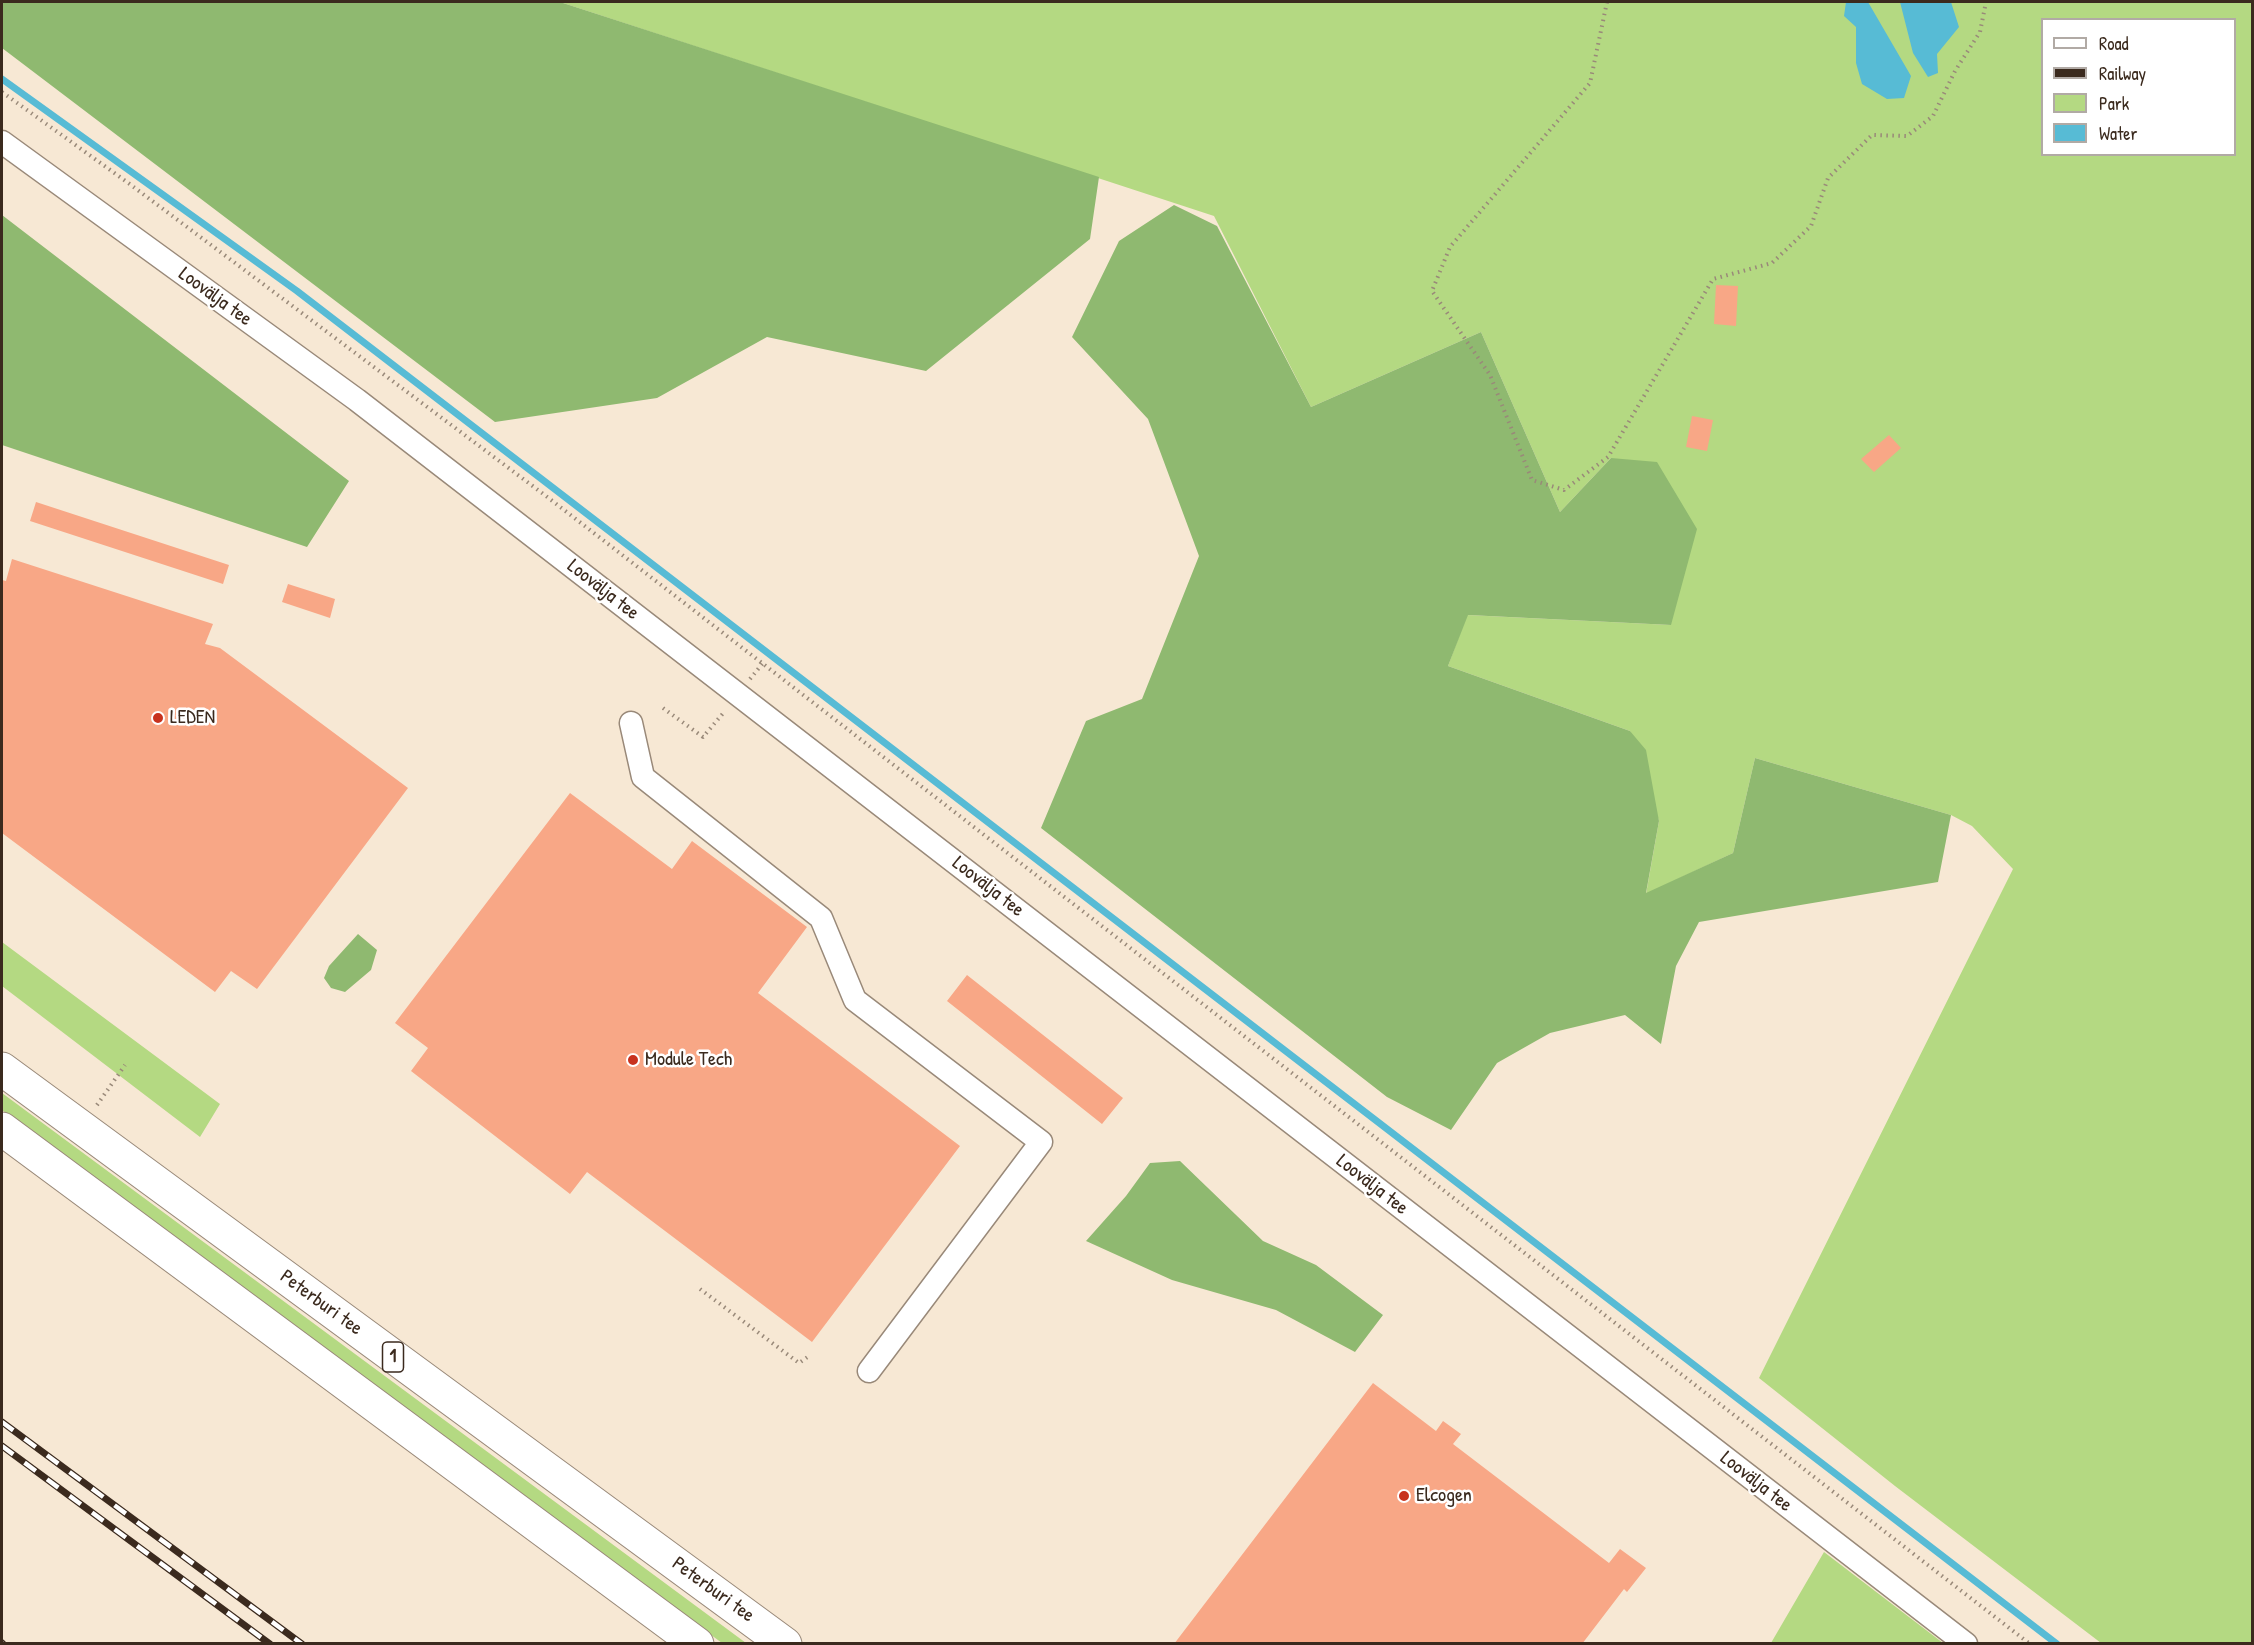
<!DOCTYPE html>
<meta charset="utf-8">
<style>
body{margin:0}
#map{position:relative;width:2254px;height:1645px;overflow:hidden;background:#f7e8d4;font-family:"Patrick Hand",sans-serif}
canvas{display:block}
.frame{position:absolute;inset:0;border:3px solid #3b2a1e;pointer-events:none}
.legend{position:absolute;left:2041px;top:18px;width:195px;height:138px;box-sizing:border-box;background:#fff;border:2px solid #b1aaa5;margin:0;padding:8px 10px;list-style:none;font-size:18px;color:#3b2a1e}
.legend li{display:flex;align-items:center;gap:12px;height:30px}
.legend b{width:30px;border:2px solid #b1aaa5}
</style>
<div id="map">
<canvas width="2254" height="1645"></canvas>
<div class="frame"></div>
<ul class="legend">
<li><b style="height:8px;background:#fff"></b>Road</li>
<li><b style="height:8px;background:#3b2a1e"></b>Railway</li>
<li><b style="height:16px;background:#b4d982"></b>Park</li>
<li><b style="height:16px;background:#57bbd5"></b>Water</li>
</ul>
</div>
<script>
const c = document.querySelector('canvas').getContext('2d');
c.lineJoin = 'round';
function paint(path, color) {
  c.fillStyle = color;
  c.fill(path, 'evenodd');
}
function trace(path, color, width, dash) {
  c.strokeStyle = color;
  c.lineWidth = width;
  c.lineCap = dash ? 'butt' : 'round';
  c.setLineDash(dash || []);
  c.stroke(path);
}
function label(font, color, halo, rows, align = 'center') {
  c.font = font + ' "Patrick Hand",sans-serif';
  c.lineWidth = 5;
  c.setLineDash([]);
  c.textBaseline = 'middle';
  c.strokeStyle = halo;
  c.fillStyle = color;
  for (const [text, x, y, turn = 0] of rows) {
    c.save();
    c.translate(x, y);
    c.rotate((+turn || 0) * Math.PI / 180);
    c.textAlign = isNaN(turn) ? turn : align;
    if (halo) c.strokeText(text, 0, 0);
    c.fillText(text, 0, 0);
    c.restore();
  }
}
paint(new Path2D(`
 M560,2h1692v1641h-151l-206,-157 -136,-108 254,-509 -41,-43 -21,-11 -196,-57 -22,95 -87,41 13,-73 -29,-90 -182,-65 19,-51 204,10 -60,-167 -51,54 -79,-180 -170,75 -97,-191zM2042,20h192v134h-192z
 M2,942l218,162 -20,33 -198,-151z
 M2,1093l744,550h-24l-720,-533z
 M1824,1552l119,91h-172z`), '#b4d982');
paint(new Path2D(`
 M2,2h558l539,175 -9,62 -164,132 -159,-34 -110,61 -162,24 -493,-374z
 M1174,205l43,21 94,181 170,-75 79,180 51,-54 46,4 40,67 -26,96 -203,-10 -20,51 182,65 16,19 13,71 -13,72 87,-40 22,-95 196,57 -13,67 -239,40 -23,44 -15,78 -36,-29 -75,18 -53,30 -46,67 -64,-33 -346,-269 45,-107 56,-22 57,-143 -51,-137 -76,-82 47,-96z
 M2,215l347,266 -42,66 -305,-102z
 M358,934l19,16 -6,20 -26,22 -14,-4 -7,-10 5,-12z
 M1180,1161l83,80 53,24 67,50 -28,37 -79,-42 -104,-30 -86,-39 40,-45 24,-33z`), '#8fb970');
paint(new Path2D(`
 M1846,2h22l43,74 -7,22 -17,1 -25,-15 -6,-21v-36l-12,-11z
 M1900,2h51l8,25 -22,27 1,19 -10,4 -15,-24z`), '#57bbd5');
trace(new Path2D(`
 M2,79l295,212 1760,1353`), '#57bbd5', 7);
paint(new Path2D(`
 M1716,285l22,1 -2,40 -22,-2z
 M1692,416l21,4 -6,31 -21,-4z
 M1889,435l12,13 -27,24 -13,-13z
 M36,502l193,63 -6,19 -193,-63z
 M12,559l201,65 -8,20 15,4 188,140 -151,201 -26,-18 -16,21 -213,-159v-253l4,1z
 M288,584l47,15 -5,19 -48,-16z
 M570,793l102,76 20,-28 115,86 -49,66 202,153 -148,196 -225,-170 -17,22 -159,-123 17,-23 -33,-25z
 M967,975l156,123 -21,26 -155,-123z
 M1373,1383l63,48 7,-10 18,13 -8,10 156,119 11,-14 26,19 -19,24 -3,-3 -42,55h-408z`), '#f8a786');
const minor = new Path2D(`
 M2,142l355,258 1609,1244
 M631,723l12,54 178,141 34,82 186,142 -172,229`);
const highway = new Path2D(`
 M2,1069l783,575
 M2,1129l695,515`);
trace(minor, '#998979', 25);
trace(highway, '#998979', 35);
trace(new Path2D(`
 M1607,2l-17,81 -140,164 -18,44 58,84 42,105 32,10 44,-33 105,-178 59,-16 39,-37 17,-48 44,-43 35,1 26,-20 22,-45 25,-39 6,-30
 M2,92l129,93 415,311 1484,1148
 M750,679l13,-16
 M663,708l40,29 22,-26
 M97,1105l28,-40
 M700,1289l99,74 10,-7`), '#998979', 4, [1.5, 4.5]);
trace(minor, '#fff', 22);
trace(highway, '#fff', 33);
const rail = new Path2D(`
 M2,1422l300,222
 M2,1446l268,198
 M2,1643l1,1`);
trace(rail, '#3b2a1e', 7);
trace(rail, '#fff', 4.5, [14]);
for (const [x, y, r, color] of [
 [158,718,6,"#c8321e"],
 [633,1060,6,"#c8321e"],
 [1404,1496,6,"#c8321e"]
]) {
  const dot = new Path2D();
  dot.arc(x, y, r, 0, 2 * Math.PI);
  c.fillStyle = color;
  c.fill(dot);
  trace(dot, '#fff', 2);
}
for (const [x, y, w] of [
 [393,1357,21]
]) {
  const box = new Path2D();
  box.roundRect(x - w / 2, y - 15, w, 30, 4.5);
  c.fillStyle = '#fff';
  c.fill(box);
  trace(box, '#3b2a1e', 1.5);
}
label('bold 18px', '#3b2a1e', null, [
 ["1",393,1357]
]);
label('20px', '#3b2a1e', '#fff', [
 ["Loovälja tee",215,297,36],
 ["Loovälja tee",603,590,38],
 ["Loovälja tee",988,887,38],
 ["Loovälja tee",1372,1185,38],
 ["Peterburi tee",321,1303,36],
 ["Loovälja tee",1756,1482,38],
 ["Peterburi tee",713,1590,36]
]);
label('20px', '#3b2a1e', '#fff', [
 ["LEDEN",170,718],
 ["Module Tech",645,1060],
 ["Elcogen",1416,1496]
], 'left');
</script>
